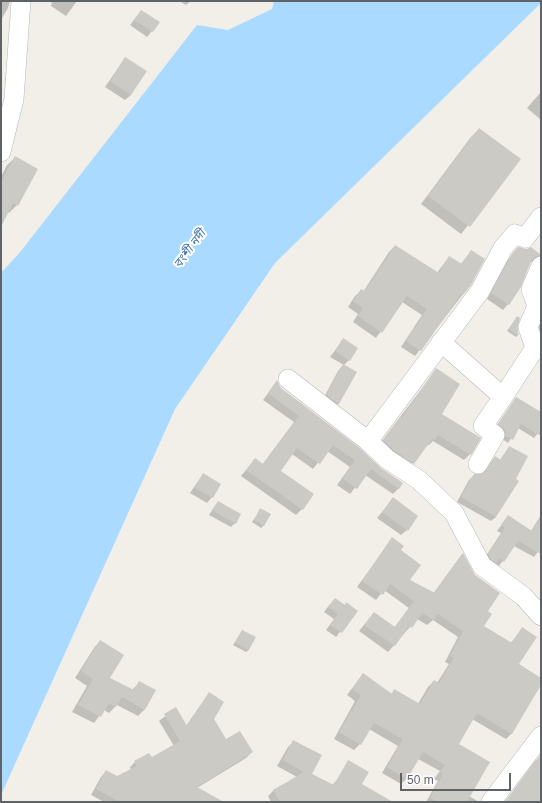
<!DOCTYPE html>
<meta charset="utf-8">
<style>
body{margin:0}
#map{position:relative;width:542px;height:803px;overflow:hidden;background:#f1efe8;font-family:Helvetica,sans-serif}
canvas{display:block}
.frame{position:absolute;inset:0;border:2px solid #5f6368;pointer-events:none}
.scale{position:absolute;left:400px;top:773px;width:111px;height:18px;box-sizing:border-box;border:2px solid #5f6368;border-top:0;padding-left:5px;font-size:12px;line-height:14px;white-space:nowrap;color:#5f6368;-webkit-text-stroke:3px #fff;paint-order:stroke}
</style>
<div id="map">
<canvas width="542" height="803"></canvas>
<div class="frame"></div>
<div class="scale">50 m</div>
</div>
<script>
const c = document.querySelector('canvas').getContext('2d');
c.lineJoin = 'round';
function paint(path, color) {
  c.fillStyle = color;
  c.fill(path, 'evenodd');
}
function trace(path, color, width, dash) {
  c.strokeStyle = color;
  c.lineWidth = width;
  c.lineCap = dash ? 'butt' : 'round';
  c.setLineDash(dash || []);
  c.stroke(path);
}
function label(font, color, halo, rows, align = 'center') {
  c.font = font + ' Helvetica,"Noto Sans Bengali",sans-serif';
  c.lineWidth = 4;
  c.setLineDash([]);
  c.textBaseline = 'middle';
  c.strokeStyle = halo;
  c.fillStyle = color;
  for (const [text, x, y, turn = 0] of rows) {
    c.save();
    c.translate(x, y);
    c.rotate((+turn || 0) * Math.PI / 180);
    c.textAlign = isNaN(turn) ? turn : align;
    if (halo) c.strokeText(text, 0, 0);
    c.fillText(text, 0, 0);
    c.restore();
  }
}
paint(new Path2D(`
 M274,1h267v2l-266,260 -100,146 -174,386v-522l20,-22 176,-226 31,5 44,-21z`), '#aadaff');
paint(new Path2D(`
 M1,1h9l-2,7 -7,12z
 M52,1h25l-11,15 -15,-10z
 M179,1h12l-5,4z
 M141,11l11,20 -5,6 -17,-12z
 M125,58l6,37 -6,5 -20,-13z
 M541,92v28l-14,-12z
 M479,129l41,31 -59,74 -40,-30 50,-67z
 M15,158l21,11 -19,36 -8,8 -1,-1 -7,13v-48l6,-12z
 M395,246l42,27 12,-16 12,7 10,-13 -1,34 -55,71 -14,-9 21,-32 -20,-13 -26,36 -23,-16 5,-8 -10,-7 7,-11 6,-5 2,1 26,-40z
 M531,248l10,7v3l-3,3 -8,1 -22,42 -5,6 -16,-11 20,-38 6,-7z
 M517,317l1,18 -2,2 -9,-6z
 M541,321v19l-6,-7z
 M343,340l6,20 -5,5 -14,-8z
 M343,365l12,7 -17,32 -6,5 -10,-8 16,-30z
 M436,370l4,45 30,39 -6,6 -31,-19 -4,4h-2l-19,24 -30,-23z
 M277,381l3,7 119,100 -6,6 -28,-19 -15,19 -13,-9 13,-18 -23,-16 -14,18 -21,-15 -12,17 22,38 -6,6 -55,-39 14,-17 7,6 32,-43 -31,-22z
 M517,398l24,15v16l-7,9 -16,-10 -10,15 -6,-4 -7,-11z
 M509,447l-13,70 -5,4 -34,-19 12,-22 5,-5 8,-1 9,-12 5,-5 4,3z
 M203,474l9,23 -5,6 -17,-10z
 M393,499l14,31 -6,5 -24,-17z
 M218,502l17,21 -4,4 -22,-12z
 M261,509l3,16 -3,3 -9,-6z
 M541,515v33l-7,9 -20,-11 -15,20 -5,-3 -3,4 -7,-8 17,-26 -4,-2 11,-15 23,15z
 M392,539l8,12 9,29 24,14 29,-40 25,57 -4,15 27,18 12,-15 -4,36 23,14v4l-29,50 -6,6 -34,-20 -14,25 11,52 10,6h-53l12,-21 -4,-2 6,-8 -22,-12 -11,19 -6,6 -19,-11 16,-27 -29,-17 -9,15 -6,6 -20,-11 21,-38 -8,-6 16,-21 28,20 4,-3 23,13 10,-17 6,-6 3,2 12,-19 -4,-2 13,-25 -25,-17 -6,5 -10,-6 -29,33 -29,-21 15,-18 20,15 15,-20 -25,-18 -8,10 -19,-13z
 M330,604l14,2 12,5 -20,26 -10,-7 8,-11 -10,-7z
 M242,631l7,19 -3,2 -13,-7z
 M100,641l9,37 23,12 8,-8 4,28 -6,6 -21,-11 -8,8 -5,-3 -10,13 -22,-11 15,-26 -12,-8 19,-30z
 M209,693l3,26 14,22 26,11 -6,6 -49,30 25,14h-118l-13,-7 10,-18 5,-6 11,6 14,-7 -1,-3 5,-5 17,-4 22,-12 -15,-25 17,-13 10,18z
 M294,741l17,33 21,12 9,-12 40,28h-110l-3,-6 6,-6 23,-13 -20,-11 11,-19z
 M541,756v46h-36l30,-41z`), '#0003');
paint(new Path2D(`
 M141,10l19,12 -7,10 -19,-12z
 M125,57l22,14 -16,24 -21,-14z
 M479,128l42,31 -51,68 -42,-31z
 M15,156l23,13 -20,37 -5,-3 -12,24v-45z
 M395,245l44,28 10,-17 13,8 9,-14 14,9 -14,26 -8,10 -2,-1 -40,57 -15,-10 21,-32 -20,-13 -25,37 -24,-17 5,-8 -10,-7 8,-12 3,2 9,-12z
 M518,247l9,2 4,-2 10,8 -6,2 -4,4 -10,26 -12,18 -18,-12 21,-39z
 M517,316l3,2 -3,12 2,5 -10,-6z
 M343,338l15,10 -8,13 -15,-10z
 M343,364l14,8 -18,32 -13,-9z
 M436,368l24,16 -18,30 39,24 -10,17 -33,-20 -3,5 -3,-1 -18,25 -20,-14 -11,-10 17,-23 2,1z
 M277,380l4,8 80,61 20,19 22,15 -4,6 -28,-20 -14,20 -15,-11 13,-18 -22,-15 -13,19 -23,-16 -16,23 33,23 -11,16 -57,-40 9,-12 8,6 36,-48 -31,-23z
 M516,397l25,15v24l-20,-12 -8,16 -7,-4 -1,-6 -7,-6z
 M509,446l19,10 -12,23 3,2 -23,36 -35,-20 13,-23 10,-1 11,-17 6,4z
 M203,473l18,11 -8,14 -18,-10z
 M393,497l25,19 -10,15 -26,-19z
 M218,501l23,13 -5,10 -24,-14z
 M260,508l11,6 -7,12 -10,-6z
 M508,515l24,16 9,-15v38l-23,-13 -14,21 -5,-4 -3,5 -5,-4 -3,-5 17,-26 -4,-3z
 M392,537l12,9 -3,4 20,15 -11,15 25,13 28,-40 12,22 25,18 -12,18 4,3 -8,12 28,17 10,-16 15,10 -18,27 22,14v7l-29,49 -35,-21 -18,31 31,18 -23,40h-30l-7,-4 13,-24 -3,-2 5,-7 -22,-13 -16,27 -20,-12 16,-28 -29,-16 -13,22 -22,-13 22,-37 -9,-6 11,-16 29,21 2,-5 26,15 14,-24 5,3 15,-25 -4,-2 13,-25 -25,-17 -4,6 -12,-7 -10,15 -3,-2 -14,20 -31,-21 10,-13 21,15 19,-26 -24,-17 -7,11 -21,-14z
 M335,598l10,7 1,-3 12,9 -16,22 -12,-8 8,-11 -10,-7z
 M242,630l14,7 -7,13 -14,-8z
 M100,640l24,15 -14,23 24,12 5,-9 17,9 -11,20 -23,-13 -6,10 -7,-4 -8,14 -23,-12 15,-26 -12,-8z
 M209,692l15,10 -10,17 12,20 14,-8 13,21 -56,35 27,15h-104l-24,-13 10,-19 11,6 20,-10 -3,-5 15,-8 3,4 28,-16 -16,-27 12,-7 11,19z
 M293,740l29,15 -10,19 22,11 14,-25 21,12 -7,12 31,18h-113l-7,-12 31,-18 -21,-12z
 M541,754v48h-36z`), '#cccac5');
const minor = new Path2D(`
 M1,152l13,-53 7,-98
 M441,342l62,55 -20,29 12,9 -17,29
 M288,379l80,62 19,18 32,21 35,33 28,53 41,30 18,20
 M503,397l32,-49 -7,-21 9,-21 -6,-17 10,-23
 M368,441l112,-150 23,-43 12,-14 10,4 16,-21
 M491,802l50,-66`);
trace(minor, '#b5b8bc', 20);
trace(minor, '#fff', 19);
label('italic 12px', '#4174aa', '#fff', [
 ["বংশী নদী",190,249,-53]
]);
</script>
